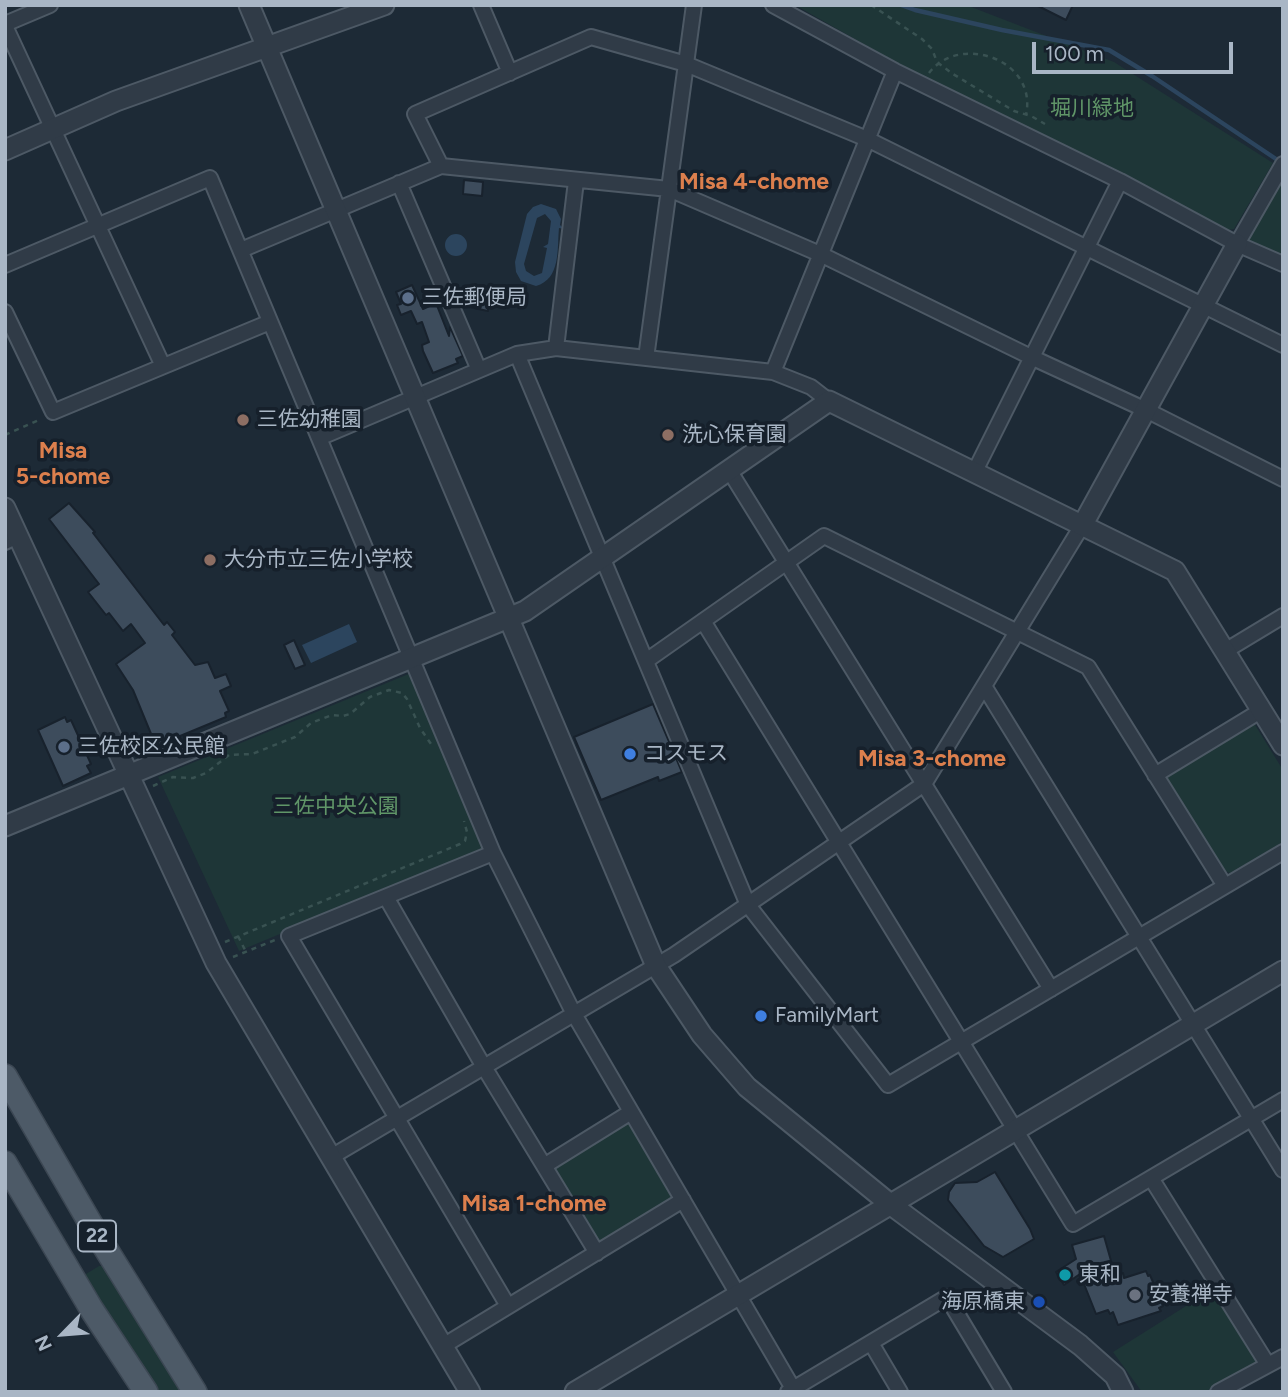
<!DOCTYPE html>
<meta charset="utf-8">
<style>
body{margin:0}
#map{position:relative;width:1288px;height:1397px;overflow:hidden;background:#1d2a36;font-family:Figtree,sans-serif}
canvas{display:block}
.frame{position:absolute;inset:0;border:7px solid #a9b6c5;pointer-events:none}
.north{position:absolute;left:28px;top:1299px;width:70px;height:70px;-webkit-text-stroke:5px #16202b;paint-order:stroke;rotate:245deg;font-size:19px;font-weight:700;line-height:28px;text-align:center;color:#a9b6c5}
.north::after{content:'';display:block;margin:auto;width:24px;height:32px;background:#a9b6c5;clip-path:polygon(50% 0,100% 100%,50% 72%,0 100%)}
.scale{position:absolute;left:1032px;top:42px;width:201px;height:32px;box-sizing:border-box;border:4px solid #a9b6c5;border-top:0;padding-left:9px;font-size:21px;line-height:24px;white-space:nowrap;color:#a9b6c5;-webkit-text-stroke:5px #16202b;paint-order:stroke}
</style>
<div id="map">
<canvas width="1288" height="1397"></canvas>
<div class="frame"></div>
<div class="north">N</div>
<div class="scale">100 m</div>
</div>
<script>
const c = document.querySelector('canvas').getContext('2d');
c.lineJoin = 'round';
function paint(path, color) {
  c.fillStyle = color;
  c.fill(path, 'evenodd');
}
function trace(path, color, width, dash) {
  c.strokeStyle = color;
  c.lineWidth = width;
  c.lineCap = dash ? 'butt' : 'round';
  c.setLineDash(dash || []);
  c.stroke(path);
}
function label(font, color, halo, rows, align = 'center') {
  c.font = font + ' Figtree,"Noto Sans JP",sans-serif';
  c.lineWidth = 7;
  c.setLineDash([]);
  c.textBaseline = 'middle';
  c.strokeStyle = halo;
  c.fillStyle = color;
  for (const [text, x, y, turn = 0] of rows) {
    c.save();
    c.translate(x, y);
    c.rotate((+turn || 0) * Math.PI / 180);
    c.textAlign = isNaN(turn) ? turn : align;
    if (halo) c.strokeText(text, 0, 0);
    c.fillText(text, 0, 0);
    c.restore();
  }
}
paint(new Path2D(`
 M795,5h171l148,57 159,101 -39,66 -6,1 -280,-138z
 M1283,180v77l-37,-16z
 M411,673l72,173 -3,5 -241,100 -81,-174z
 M1252,720l31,50v72l-53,31 -8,-3 -56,-91 1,-5z
 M625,1124h6l42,71 -2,7 -70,42 -6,-3 -43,-70 3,-7z
 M99,1266h5l79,126h-28l-69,-111v-7z
 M1213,1289l43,71 -2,5 -49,27h-63l-29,-40z`), '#1e3637');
paint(new Path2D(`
 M541,204l15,5 5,10 -1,6 4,4 -5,-1c-2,21 2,51 -23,58l-15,-5 -5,-9 -1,-10 12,-48 6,-7zM545,214l6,7 -3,23 -5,3 4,1 -5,25 -8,3 -8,-5 -2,-7 13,-46z
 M445 245a11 11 0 1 1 22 0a11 11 0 1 1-22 0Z
 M349,624l8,18 -46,21 -9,-18z`), '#2c455e');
trace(new Path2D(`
 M901,5l14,5 87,20 107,20 43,26 130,87`), '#2c455e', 4.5);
const building = new Path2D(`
 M1036,5h37l-7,15z
 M464,180l19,2 -1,14 -19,-2z
 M412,285l11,24 13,-6 13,33 1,-9 13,29 -7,3 2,4 -25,10 -10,-22 -1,-6 7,-3 -7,-20 -5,2 -6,-13 -10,4 -4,-10 4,-1 -5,-12z
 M465,293l24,3 -1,15 -24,-5z
 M69,503l26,29 -2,1 71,92 3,-3 8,10 -3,3 23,30 13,-3 7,16 11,-4 5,12 -11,5 9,20 -4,2 1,4 -70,29 -23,-56 -17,-26 29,-21 -14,-19 -8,7 -14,-18 -3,2 -18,-23 11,-8 -50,-65z
 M294,640l11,25 -10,4 -11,-24z
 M653,704l29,68 -23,9 -1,-4 -57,23 -27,-63z
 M65,717l2,5 4,-2 20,44 -4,2 4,7 -28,13 -25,-56z
 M995,1172l35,57 4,10 -31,18 -19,-11 -36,-46 1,-8 6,-9 22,-1z
 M1104,1236l11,39 8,-2 1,5 22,-7 2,5 2,-1 13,31 -4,2 2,3 -43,14 -5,-13 -3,2 -2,-4 -12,4 -16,-40 -16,11 -8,-13 20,-13 -4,-14z`);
paint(building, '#3d4c5c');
trace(building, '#18222d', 2);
const minor = new Path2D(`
 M481,5l29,68
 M773,5l122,66 225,110 117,63 46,20
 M5,24l45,-19
 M5,26l158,340
 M441,166l228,23 151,65 211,103 115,53 137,69
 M399,183l80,187
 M1237,244l46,-80
 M241,250l200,-84 -26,-52 176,-77 95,27 181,75 416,206
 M5,265l205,-87 283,675 81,161 221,378
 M5,312l48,100 217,-90
 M556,348l20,-167
 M517,354l231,551 140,180 395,-233
 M646,358l48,-353
 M773,372l122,-301
 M319,438l198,-84 39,-6 217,24 38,15 18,14
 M729,470l322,519
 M974,473l146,-292
 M5,542l13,-6
 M703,621l370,603 210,-124
 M1225,651l58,-35
 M646,661l178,-125 264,131 137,219
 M984,686l299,484
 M1155,775l107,-65
 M493,853l-204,83 219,370
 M386,897l98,170 113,186
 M331,1157l343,-202 250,-171 159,-260
 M544,1166l87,-54
 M1151,1178l117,187
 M871,1343l29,49
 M443,1346l240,-146
 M788,1392l159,-95 57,95
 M1218,1392l65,-35`);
const tertiary = new Path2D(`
 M249,5l407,961 46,69 45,52 143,117 190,141 35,31 8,16
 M5,150l111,-49 268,-96
 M5,508l211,455 254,429
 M1083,524l154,-280
 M5,826l520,-215 304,-210 346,170 108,174
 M575,1392l708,-421`);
const primary = new Path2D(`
 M5,1076l91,157 99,159
 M5,1163l87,147 54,82`);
trace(minor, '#4d5965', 18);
trace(tertiary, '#4d5965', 23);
trace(primary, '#3c4753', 26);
trace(new Path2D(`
 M871,5l51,34 10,10 5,13 16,12 61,37 17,5 14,8
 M929,73c30,-40 109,-14 97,42
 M5,435l36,-16
 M153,786l20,-9 20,1 13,-5 23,-18 23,-1 43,-17 16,-14 21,-8 11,1 7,-2 20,-17 19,-7 13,3 5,6 13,29 11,16
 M238,936l8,16
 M225,942l235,-98 5,-3 2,-9 -3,-11
 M233,957l42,-17`), '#395252', 2.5, [5, 5]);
trace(minor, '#303b47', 14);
trace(tertiary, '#303b47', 19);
trace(primary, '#4d5a67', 23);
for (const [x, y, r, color] of [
 [408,298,7,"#5c6f8a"],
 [243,420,7,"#8d6e63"],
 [668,435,7,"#8d6e63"],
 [210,560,7,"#8d6e63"],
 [64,747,7,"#5c6f8a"],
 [630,754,7,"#3f7fe0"],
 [761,1016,7,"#3f7fe0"],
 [1065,1275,7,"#0f9aa8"],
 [1135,1295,7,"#6b7280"],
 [1039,1302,7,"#1a4fb4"]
]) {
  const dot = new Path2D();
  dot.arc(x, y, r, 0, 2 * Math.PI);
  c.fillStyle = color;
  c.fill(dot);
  trace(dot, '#16202b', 2.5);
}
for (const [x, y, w] of [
 [97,1236,38]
]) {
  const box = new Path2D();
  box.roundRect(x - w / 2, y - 15.5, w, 31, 5);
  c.fillStyle = '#16202b';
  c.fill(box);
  trace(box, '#a9b6c5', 2);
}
label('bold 19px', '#a9b6c5', null, [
 ["22",97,1236]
]);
label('21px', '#609668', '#16202b', [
 ["堀川緑地",1092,109],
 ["三佐中央公園",336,807]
]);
label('21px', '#a9b6c5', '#16202b', [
 ["三佐郵便局",422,298],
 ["三佐幼稚園",257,420],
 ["洗心保育園",682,435],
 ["大分市立三佐小学校",224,560],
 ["三佐校区公民館",78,747],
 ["コスモス",644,754],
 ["FamilyMart",775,1016],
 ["東和",1079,1275],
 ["安養禅寺",1149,1295],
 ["海原橋東",1025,1302,"right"]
], 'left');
label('bold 23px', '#dc7f4d', '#16202b', [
 ["Misa 4-chome",754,182],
 ["Misa",63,451],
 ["5-chome",63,477],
 ["Misa 3-chome",932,759],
 ["Misa 1-chome",534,1204]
]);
</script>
